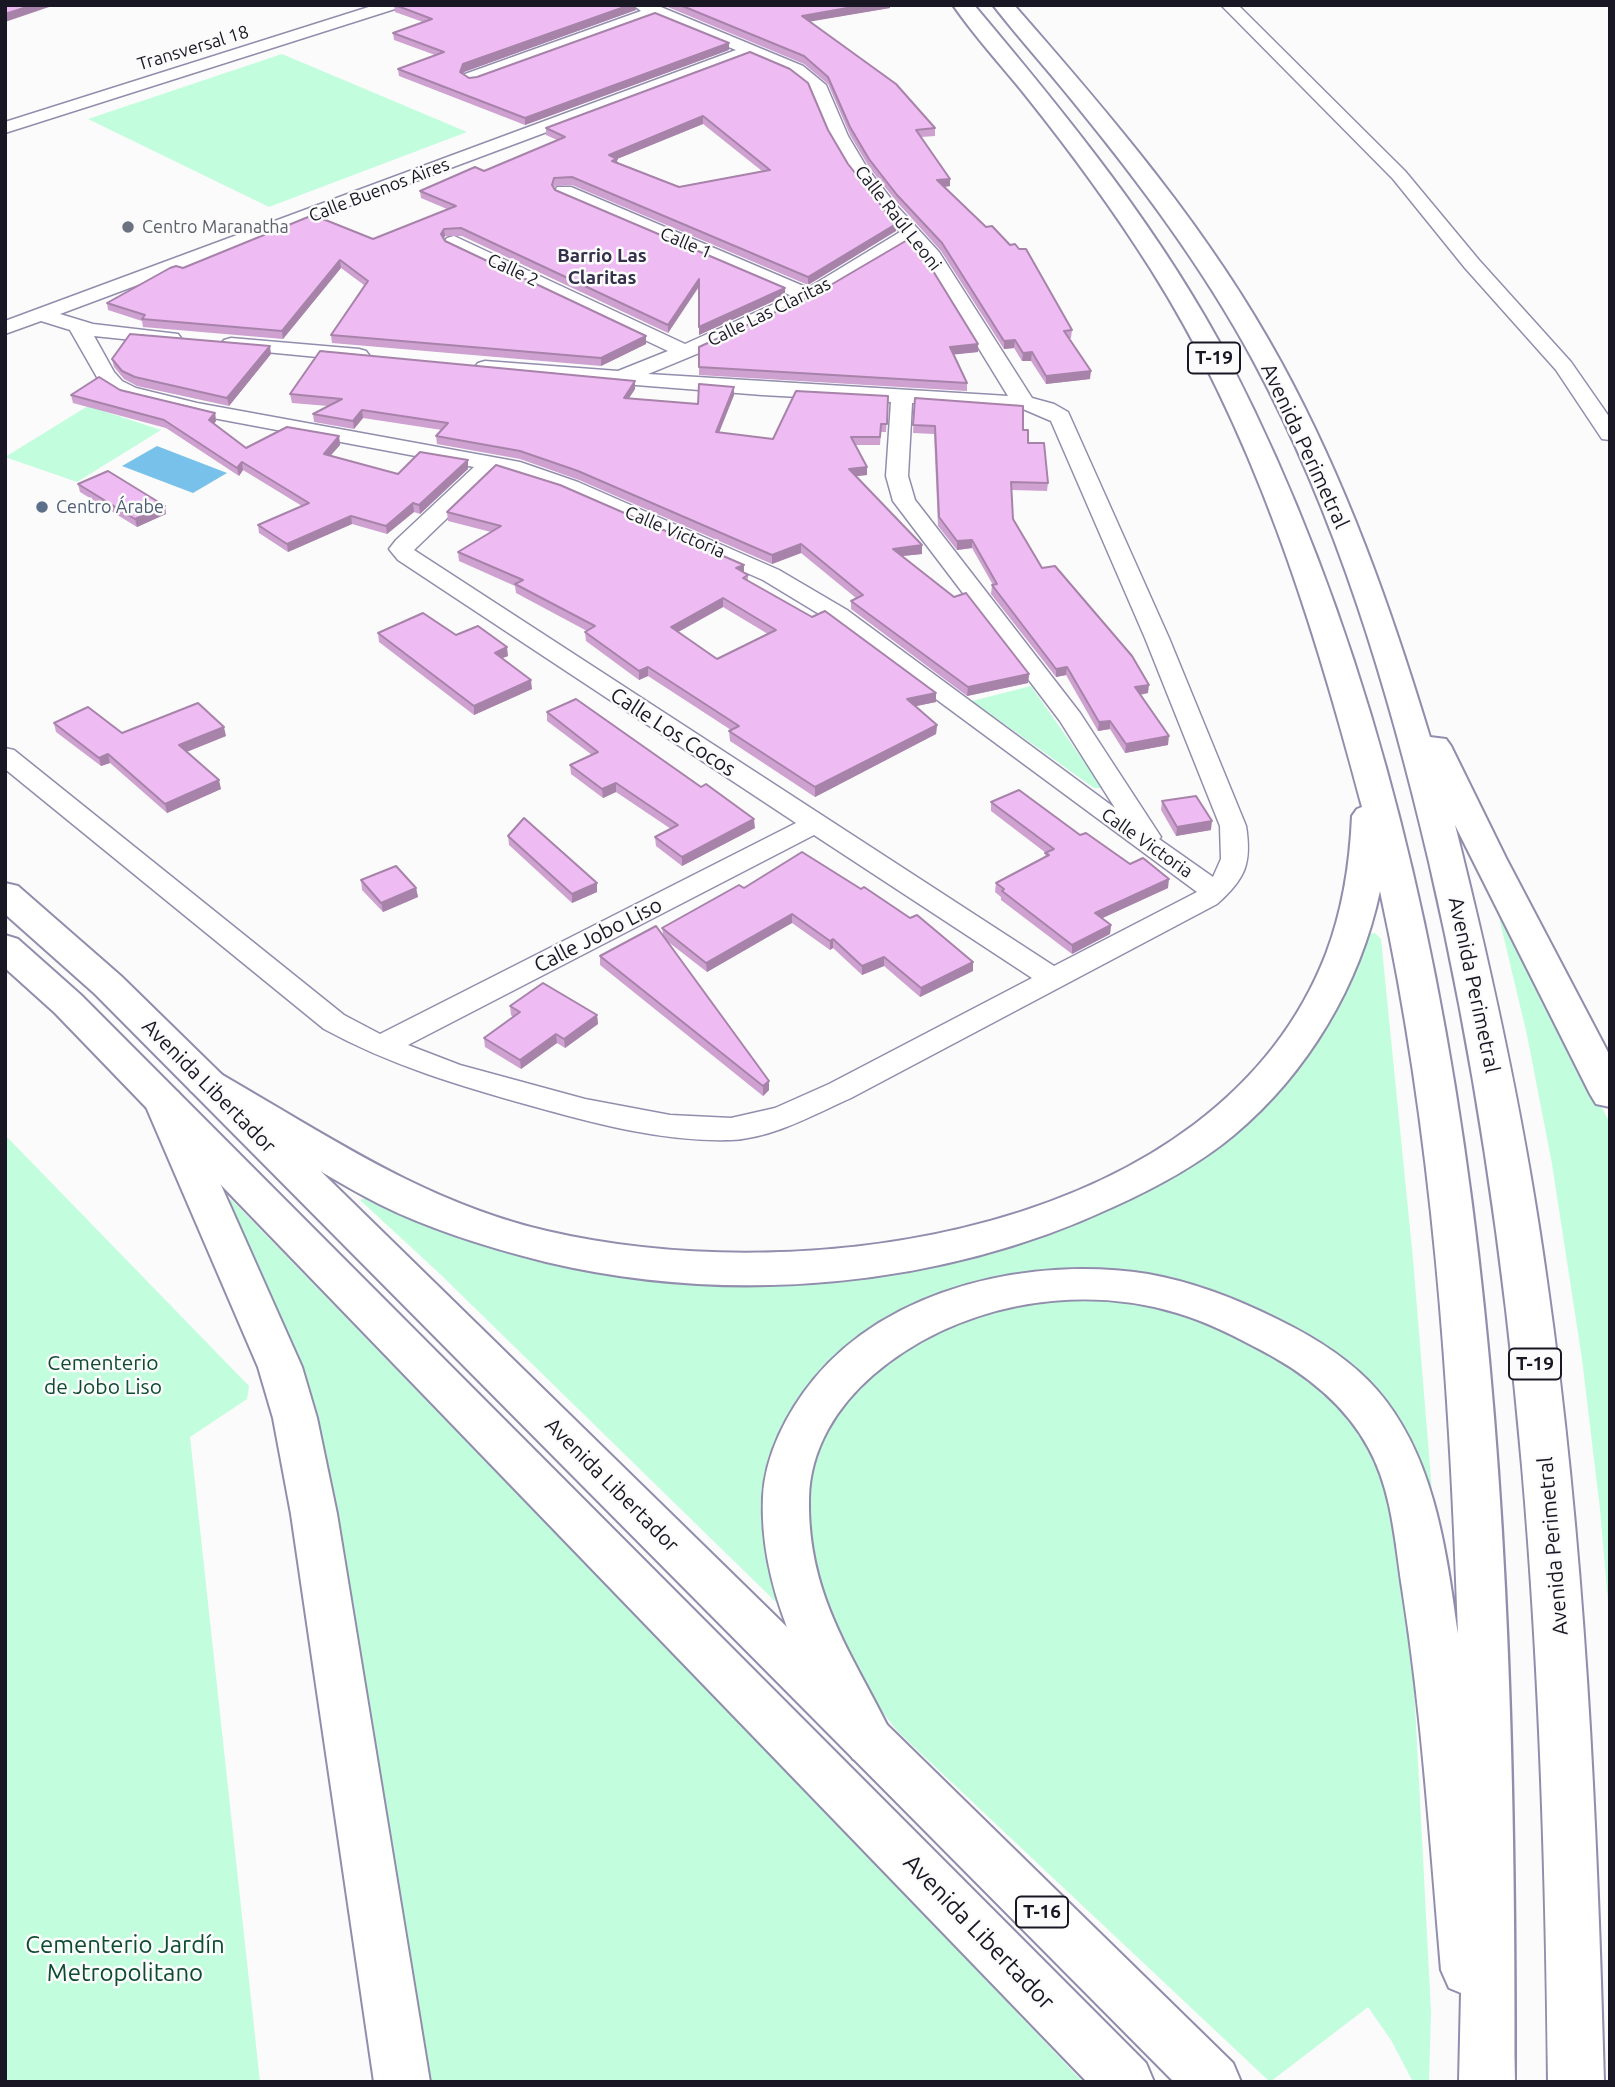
<!DOCTYPE html>
<meta charset="utf-8">
<style>
body{margin:0}
#map{position:relative;width:1615px;height:2087px;overflow:hidden;background:#fbfbfb;font-family:Ubuntu,sans-serif}
canvas{display:block}
.frame{position:absolute;inset:0;border:7px solid #191723;pointer-events:none}
</style>
<div id="map">
<canvas width="1615" height="2087"></canvas>
<div class="frame"></div>
</div>
<script>
const c = document.querySelector('canvas').getContext('2d');
c.lineJoin = 'round';
function paint(path, color) {
  c.fillStyle = color;
  c.fill(path, 'evenodd');
}
function trace(path, color, width, dash) {
  c.strokeStyle = color;
  c.lineWidth = width;
  c.lineCap = dash ? 'butt' : 'round';
  c.setLineDash(dash || []);
  c.stroke(path);
}
function label(font, color, halo, rows, align = 'center') {
  c.font = font + ' Ubuntu,sans-serif';
  c.lineWidth = 5;
  c.setLineDash([]);
  c.textBaseline = 'middle';
  c.strokeStyle = halo;
  c.fillStyle = color;
  for (const [text, x, y, turn = 0] of rows) {
    c.save();
    c.translate(x, y);
    c.rotate((+turn || 0) * Math.PI / 180);
    c.textAlign = isNaN(turn) ? turn : align;
    if (halo) c.strokeText(text, 0, 0);
    c.fillText(text, 0, 0);
    c.restore();
  }
}
paint(new Path2D(`
 M282,54l185,78 -198,75 -181,-88z
 M88,406l73,24 -84,52 -72,-25z
 M1031,686l70,100v2h-7l-122,-87z
 M1496,905l114,218v502l-10,-116 -18,-150 -30,-195 -25,-129z
 M1375,933l6,6 32,320 20,245 -74,-128 -285,-103 -254,104 -41,228 -340,-332 -79,-73 7,-3 238,73 443,-38 254,-173 23,-31 22,-38 22,-56z
 M5,1135l244,251 -2,13 -57,38 70,645h-255z
 M231,1199l616,635 236,248h-659l-196,-878z
 M1113,1299l57,9 108,45 77,64 29,55 26,137 21,402 -2,71h-16l-22,-42 -23,-33 -98,75 -373,-351 -43,-56 -37,-81 -13,-100 13,-54 55,-71 83,-47 83,-21z`), '#c2fddd');
paint(new Path2D(`
 M157,446l70,27 -34,20 -71,-27z`), '#78c1eb');
const minor = new Path2D(`
 M375,5h25l-2,3 -393,125v-11z
 M633,5h23l147,61 23,19 22,51 19,32 28,36 44,48 93,146 22,6 14,8 101,226 77,188c6,38 -1,53 -29,78l-366,194c-38,17 -78,40 -120,42 -67,2 -135,-16 -199,-34 -72,-20 -142,-41 -208,-77l-319,-260v-21l9,2 330,265 36,19 416,-211 -398,-263 -9,-11 7,-9 78,-73 -277,-52 -75,-19 -14,-7 -10,-10 -28,-49 -29,-9 -36,13v-13l731,-271 -81,-33 -178,65 -6,1 -8,-5 2,-4 176,-63zM750,56l41,18 19,14 20,48 20,34 50,62 -92,56 -237,-101h-14l-2,4 2,4 235,101 -107,48 -231,-108 -7,2 -3,4 3,4 221,105 -50,20 -133,-10 -7,2 -3,4 3,4 7,2 277,22 129,7 -5,74 7,25 167,220 55,87 -268,-198 -68,-40 -201,-88 -58,-20 -323,-59 -61,-15 -14,-7 -8,-9 -20,-36 77,8 7,-2 3,-4 -3,-4 -85,-10 -33,-10zM909,243l15,16 84,137 -360,-22c90,-36 180,-75 261,-131zM912,403l111,6 28,12 94,217 75,188 1,33 -8,18 -54,-38 2,-2 -81,-124 -165,-213 -7,-24zM496,471l66,21 201,88 66,40 368,272 -143,74 -640,-416zM814,835l218,143 -203,106 -54,24 -44,10 -61,-3 -85,-16 -125,-34 -52,-20z
 M1221,5h17l167,166 74,89 92,102 39,56v22l-8,-1 -46,-69 -91,-102 -72,-89z
 M231,338l128,11 7,2 3,4 -3,4 -7,2 -135,-13 -3,-4 3,-4z`);
const primary = new Path2D(`
 M5,883l13,3 103,90 1112,1087 8,19h-67l-1079,-1088 -90,-80z
 M5,935l13,4 63,56 1065,1068 8,19h-67l-1032,-1069 -50,-45z`);
const trunk = new Path2D(`
 M953,5h21c95,113 189,228 257,359 263,511 285,1154 284,1718h-56l2,-89 -12,-5 -8,-18c-11,-128 -19,-255 -39,-382 -7,-46 -10,-97 -33,-139 -25,-47 -68,-79 -116,-103 -24,-13 -49,-25 -76,-33 -103,-31 -222,-8 -304,62 -36,31 -63,74 -64,123 -2,101 47,160 87,245l-7,16 -18,6 -18,-6c-45,-81 -94,-166 -90,-262 2,-42 24,-85 51,-118 77,-93 219,-123 334,-105 45,8 89,25 129,45 37,18 73,40 100,71 58,67 69,160 81,244 -8,-248 -25,-500 -78,-743 -20,94 -72,182 -146,244 -36,30 -79,53 -121,72 -173,81 -381,99 -567,55 -56,-14 -115,-32 -167,-58 -64,-33 -125,-75 -188,-113l-6,-9 6,-9 14,-4 14,4c108,62 204,129 328,158 257,60 670,4 779,-277 17,-45 24,-91 26,-138l5,-7 5,-2c-49,-186 -108,-375 -212,-539 -38,-60 -80,-117 -124,-172 -24,-30 -51,-59 -73,-91z
 M993,5h21c98,112 196,226 267,357 65,119 110,246 149,375l16,2 5,7 55,112 104,198v51l-14,-3 -6,-10 -135,-269c38,151 71,302 92,456 38,266 50,533 57,801h-56c-4,-416 -25,-814 -119,-1220 -40,-171 -92,-345 -175,-500 -51,-95 -116,-181 -183,-263 -26,-32 -53,-62 -78,-94z
 M164,1088l14,4 6,10 118,265 15,51 20,96 93,568h-56l-83,-568 -18,-96 -15,-51 -114,-265 6,-10z`);
trace(minor, '#928dad', 3);
trace(primary, '#928dad', 4);
trace(trunk, '#928dad', 4);
paint(minor, '#fff');
paint(primary, '#fff');
paint(trunk, '#fff');
paint(new Path2D(`
 M394,5l242,5 -172,62 -1,2 6,4 260,-28 -204,75 -126,-49 -1,-7 37,-14 -41,-15 -1,-7 30,-11 -28,-10z
 M663,5h227v3l-80,13 125,107v8l-14,1 29,49 -6,1 128,143 -1,8h-2l21,41 -44,5 -15,-23h-9l-8,-13 -10,1 -63,-98 -44,-49 -28,-35 -19,-32 -22,-51 -24,-20z
 M750,52l78,78 20,34 48,60v7l-88,54 -236,-100 -17,1 -1,2 1,2 230,106 -86,39v-48l-31,46 -206,-97h-17l-1,3 1,2 201,95v8l-45,22 -269,-23 -1,-8 33,-50 -23,-17 -58,71 -140,-12 -1,-6 -34,-11 -1,-7 76,-35 190,-29 74,-30 -26,-11 -1,-7 64,-20 73,-31 -11,-5v-7zM703,124l59,47 -83,16 -62,-25v-3z
 M978,344v8l-24,2 13,29v8l-268,-16v-28z
 M271,354l-42,52 -92,-20 -13,-7 -10,-12 -2,-8z
 M734,387v8l-15,38 54,6 115,-43 -2,36h-5l-1,13h-25l12,30 -11,1 66,69v9l-20,2 127,118 -1,9 -61,13 -116,-87v-8l5,-3 -55,-45 -29,11 -193,-84 -59,-21 -83,-15 -1,-8 6,-6 -79,-12 -9,11 -40,-7 -1,-8 15,-8 -36,-3 -2,-9 345,-5 -6,9 69,6z
 M120,390l95,23 1,8 -2,3 32,24 93,-12 1,9 -10,11 68,18 70,-14v9l-48,45 -6,-2 -27,22 -35,-10 -64,28 -29,-19 -1,-8 44,-19 -59,-36 -4,6 -73,-48 -93,-25 -2,-8z
 M915,398l108,32 25,53 -1,8 -35,-1 1,29 29,49 106,125 -7,2 27,50 -43,8 -15,-24 -12,2 -32,-56 -10,2 -65,-83 1,-9h1l-21,-37 -15,2 -19,-24 -4,-92 -21,-1z
 M78,484l88,30 -29,13 -57,-35z
 M447,512l297,53v7l4,3v6l188,121 -20,4 21,19 -1,9 -121,63 -85,-56 -1,-10 2,-1 -83,-54 -9,4 -53,-39 -1,-9 2,-1 -71,-38 -1,-7 -56,-25 -1,-9 33,-20 -43,-11zM723,607l45,27 -51,25 -39,-27z
 M378,633l78,2 52,21 -6,2 30,31 -58,26 -95,-73z
 M547,712l208,116 -73,38 -26,-20 -1,-9 16,-8 -55,-37 -13,6 -32,-24 -1,-9 22,-10 -45,-34z
 M54,723l68,10 104,3 -39,16 34,37 -54,24 -57,-50 -9,3 -45,-34z
 M1162,801l49,29 -35,6 -15,-26z
 M991,802l89,33 88,53 -66,30 9,7 -1,9 -38,20 -71,-54v-3l-6,-5 1,-9 49,-26 1,-4 -55,-42z
 M508,836l89,47v9l-25,11 -63,-58z
 M361,880l55,8 2,9 -35,15 -21,-22z
 M744,888l229,74v9l-53,26 -36,-31 -22,9 -29,-27 -3,2 -38,-27 -85,49 -40,-31 102,149 -6,6 -163,-131v-9l63,-22 -1,-6z
 M510,1006l87,9 1,9 -33,24 -8,-5 -36,26 -36,-22 -1,-9 29,-21 -2,-2z`), '#cea1d1');
paint(new Path2D(`
 M33,5h22l-50,17v-8z
 M630,5h5l1,5 -172,62 -4,7v-7l3,-8z
 M864,5h26v3l-88,15v-7z
 M729,43v7l-204,75v-7z
 M703,116v8l-86,35 1,7 -9,-11z
 M950,179v7l-14,2 1,-8z
 M896,224v7l-88,54v-8z
 M444,229l1,7 -4,6v-8z
 M340,260l1,8 -58,71 -1,-8z
 M699,279v7l-31,47v-8z
 M785,288v8l-86,39v-8z
 M646,336v8l-45,22v-8z
 M1015,340l-1,8 -10,1v-8z
 M978,344v8l-28,3v-8z
 M270,346l1,8 -42,52 -2,-8z
 M1032,352l-1,9h-9l1,-8z
 M1091,371l-1,8 -44,5v-8z
 M635,381v8l-11,17v-8z
 M734,387v8l-18,45v-8z
 M362,410l1,8 -9,11 -1,-8z
 M215,413l1,8 -5,7 -2,-8z
 M339,436l1,9 -15,17 -1,-8z
 M468,460v9l-48,45 -1,-9z
 M242,462l1,8 -4,6 -2,-8z
 M867,467v8l-18,2v-8z
 M413,503l1,9 -27,22 -1,-8z
 M165,506l1,8 -29,13 -2,-8z
 M351,516l1,8 -64,28 -1,-8z
 M972,540v8l-15,2v-9z
 M801,544v9l-29,11v-9z
 M922,545v9l-29,3v-8z
 M744,565v10l-8,-7z
 M723,598v9l-52,29v-9z
 M507,647l1,9 -13,5v-8z
 M648,667v9l-9,4v-9z
 M1067,667l-1,8 -10,2v-8z
 M1029,674l-1,9 -61,13 1,-9z
 M531,680l1,9 -58,26v-9z
 M1149,685l-1,8 -14,2 1,-8z
 M936,693v9l-29,6v-9z
 M1110,721v8l-12,2 1,-9z
 M937,725l-1,9 -121,63v-10z
 M224,727l2,9 -45,18 -2,-9z
 M1169,736l-1,9 -43,8 1,-9z
 M108,754l2,9 -9,3 -2,-8z
 M219,780l2,9 -54,24 -2,-9z
 M616,783v9l-13,6 -1,-9z
 M754,819l1,9 -73,38v-9z
 M1212,821l-1,9 -35,6 1,-9z
 M1169,879l-1,9 -74,34 1,-9z
 M597,883v9l-25,11v-9z
 M416,888l2,9 -35,15 -2,-9z
 M792,914v9l-85,49 -1,-9z
 M1111,925l-1,9 -38,20v-9z
 M833,939v9l-3,2v-9z
 M884,957v9l-22,9v-9z
 M973,962v9l-53,26 1,-9z
 M597,1015l1,9 -33,24 -1,-9z
 M556,1034l1,9 -36,26 -1,-9z
 M769,1081v9l-6,6v-10z`), '#a783aa');
const building = new Path2D(`
 M5,5h28l-28,9z
 M395,5h235l-167,59 -3,8 9,6 8,-1 178,-64 74,30 -204,75 -127,-49 46,-17 -51,-19 39,-14z
 M680,5h184l-62,11 94,68 39,44 -19,2 34,49 -13,1 49,47 6,-1 18,19 5,-1 4,5h7l46,81 -8,1 27,40 -45,5 -14,-24 -9,1 -8,-13 -11,1 -62,-98 -45,-48 -28,-36 -19,-32 -22,-50 -24,-21z
 M750,52l40,17 18,14 20,47 20,34 48,60 -88,53 -236,-100 -18,1 -2,7 3,5 230,98 -86,39v-48l-31,46 -207,-97 -17,1 -3,5 4,7 201,95 -45,22 -270,-23 37,-54 -28,-21 -58,71 -140,-12 3,-4 -38,-12 63,-35 6,-2 7,2 130,-53 60,24 83,-33 -36,-15 55,-24 9,4 81,-34 -19,-9zM703,116l67,54 -91,17 -67,-26 5,-2 -8,-4z
 M909,239l13,14 56,91 -28,3 17,36 -268,-16v-20l118,-54z
 M130,334l140,12 -43,52 -92,-21 -13,-6 -10,-12z
 M320,351l315,30 -11,17 74,6 1,-20 35,3 -18,45 57,7 23,-48 92,5 -1,28h-6l-1,13h-29l16,30 -18,2 73,76 -29,4 61,48 12,-4 63,81 -61,13 -117,-86 12,-6 -62,-51 -29,11 -194,-84 -58,-20 -84,-15 12,-13 -86,-13 -9,11 -40,-7 29,-15 -52,-5z
 M99,377l21,13 95,23 -6,7 37,28 41,-21 52,9 -15,18 74,20 22,-22 48,8 -49,45 -6,-2 -27,23 -35,-10 -64,28 -29,-19 51,-22 -67,-41 -5,6 -73,-48 -93,-25z
 M915,398l108,8v24h5v13h16l4,40 -37,-1 2,37 29,49 13,-2 77,90 17,29 -14,2 34,49 -43,8 -16,-23 -11,1 -32,-55 -11,2 -64,-84 5,-1 -25,-44 -15,1 -18,-24 -4,-91 -22,-1z
 M496,465l64,20 184,80 -8,3 12,7 -5,3 69,39 13,-6 111,82 -29,6 30,26 -122,62 -86,-56 10,-5 -91,-59 -9,4 -54,-39 10,-6 -80,-42 8,-4 -65,-28 43,-26 -54,-14zM723,598l53,32 -59,29 -46,-32z
 M108,471l57,35 -30,13 -57,-35z
 M423,613l33,22 22,-9 29,21 -12,6 36,27 -57,26 -96,-73z
 M576,699l125,88 5,-3 48,35 -72,38 -27,-20 23,-12 -62,-42 -14,6 -32,-24 28,-13 -51,-40z
 M198,703l26,24 -45,18 40,35 -54,24 -57,-50 -9,4 -45,-35 34,-16 34,26z
 M1019,790l61,45 6,-2 44,31 13,-6 26,21 -74,34 16,12 -39,20 -70,-54 2,-2 -8,-6 53,-28 -4,-2 9,-4 -63,-47z
 M1196,796l16,25 -35,6 -15,-26z
 M524,818l73,65 -25,11 -64,-58z
 M802,852l59,37 3,-2 46,31 7,-3 56,47 -52,26 -37,-31 -22,9 -29,-27 -3,2 -38,-27 -86,49 -44,-35 77,-43 5,3z
 M396,866l20,22 -35,15 -20,-23z
 M656,926l113,155 -6,5 -163,-130z
 M543,983l54,32 -33,24 -8,-5 -36,26 -36,-22 36,-26 -10,-6z`);
paint(building, '#efbbf3');
trace(building, '#a783aa', 2);
for (const [x, y, r, color] of [
 [128,227,7,"#6b7280"],
 [42,507,7,"#5c6f8a"]
]) {
  const dot = new Path2D();
  dot.arc(x, y, r, 0, 2 * Math.PI);
  c.fillStyle = color;
  c.fill(dot);
  trace(dot, '#fbfbfb', 2.5);
}
label('18px', '#191723', '#fbfbfb', [
 ["Transversal 18",193,48,-17],
 ["Calle Buenos Aires",379,190,-21],
 ["Calle Raúl Leoni",898,218,52],
 ["Calle 1",686,243,23],
 ["Calle 2",513,270,25],
 ["Calle Las Claritas",769,312,-26],
 ["Calle Victoria",675,532,23],
 ["Calle Victoria",1147,843,35]
]);
label('18px', '#5b616d', '#fbfbfb', [
 ["Centro Maranatha",142,227]
], 'left');
label('18px', '#4e5e75', '#fbfbfb', [
 ["Centro Árabe",56,507]
], 'left');
label('bold 19px', '#342f4a', '#fbfbfb', [
 ["Barrio Las",602,256],
 ["Claritas",602,278]
]);
for (const [x, y, w] of [
 [1214,358,52],
 [1535,1364,52],
 [1042,1912,52]
]) {
  const box = new Path2D();
  box.roundRect(x - w / 2, y - 15.5, w, 31, 5);
  c.fillStyle = '#fbfbfb';
  c.fill(box);
  trace(box, '#191723', 2);
}
label('bold 19px', '#191723', null, [
 ["T-19",1214,358],
 ["T-19",1535,1364],
 ["T-16",1042,1912]
]);
label('21px', '#191723', '#fbfbfb', [
 ["Avenida Perimetral",1305,446,65],
 ["Calle Los Cocos",673,732,33],
 ["Calle Jobo Liso",598,935,-27],
 ["Avenida Perimetral",1474,985,78],
 ["Avenida Libertador",209,1086,45],
 ["Avenida Libertador",612,1485,45],
 ["Avenida Perimetral",1553,1546,-95]
]);
label('21px', '#0d4b32', '#fbfbfb', [
 ["Cementerio",103,1363],
 ["de Jobo Liso",103,1387]
]);
label('24px', '#191723', '#fbfbfb', [
 ["Avenida Libertador",979,1932,46]
]);
label('24px', '#0d4b32', '#fbfbfb', [
 ["Cementerio Jardín",125,1945],
 ["Metropolitano",125,1973]
]);
</script>
